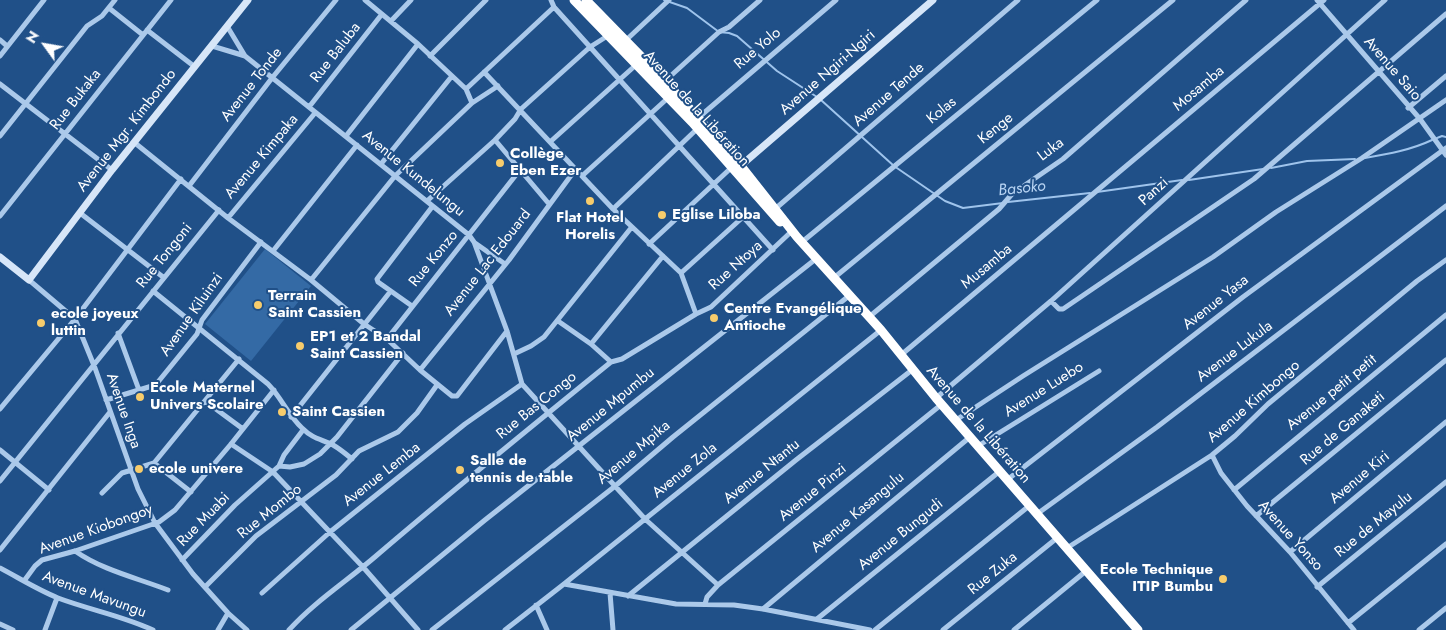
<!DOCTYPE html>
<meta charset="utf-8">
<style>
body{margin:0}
#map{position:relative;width:1446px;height:630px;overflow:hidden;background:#205088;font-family:Jost,sans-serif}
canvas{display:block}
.north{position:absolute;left:20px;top:20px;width:50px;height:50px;-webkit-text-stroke:4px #205088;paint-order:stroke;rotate:302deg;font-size:14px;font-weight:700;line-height:20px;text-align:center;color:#fff}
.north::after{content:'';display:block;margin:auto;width:18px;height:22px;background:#fff;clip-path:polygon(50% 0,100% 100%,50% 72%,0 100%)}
</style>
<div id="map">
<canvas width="1446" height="630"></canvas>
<div class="north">N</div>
</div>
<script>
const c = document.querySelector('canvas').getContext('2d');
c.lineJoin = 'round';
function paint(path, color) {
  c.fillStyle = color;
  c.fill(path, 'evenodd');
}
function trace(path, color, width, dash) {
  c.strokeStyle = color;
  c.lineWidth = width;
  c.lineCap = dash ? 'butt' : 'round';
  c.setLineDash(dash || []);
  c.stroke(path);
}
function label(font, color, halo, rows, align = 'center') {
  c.font = font + ' Jost,sans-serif';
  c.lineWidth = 4;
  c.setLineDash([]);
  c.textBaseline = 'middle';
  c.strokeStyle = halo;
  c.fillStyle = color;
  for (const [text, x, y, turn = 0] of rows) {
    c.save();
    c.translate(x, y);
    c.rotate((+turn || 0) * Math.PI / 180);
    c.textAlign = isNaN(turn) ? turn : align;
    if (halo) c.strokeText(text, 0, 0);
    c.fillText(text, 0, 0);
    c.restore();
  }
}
paint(new Path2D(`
 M265,249l46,37 -60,75 -46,-37z`), '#346aa5');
trace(new Path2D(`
 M664,0l23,8 32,24 10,1 8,3 40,35 40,26
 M821,100l73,66 51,35 18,7 40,-5
 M1437,138l5,-2 4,1
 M1365,158c23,-4 46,-8 67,-18
 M1271,168l36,-7 48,-2
 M1189,180l74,-11
 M1097,192l85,-12
 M1008,202l82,-9`), '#9fc4ec', 2);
trace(new Path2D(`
 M365,0l53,44 48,45 6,14
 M551,0l3,7 219,243
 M1317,0l103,119 26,36
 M109,8l34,27
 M391,21l20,-21
 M227,26l18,30 224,179 5,7 33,89 15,53 123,135 73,66
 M147,30l48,37
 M0,40l7,6
 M624,42l45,-42
 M212,46l33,10
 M0,56l44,-56
 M430,56l56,-56
 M484,72l129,137 68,64 15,41
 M665,81l54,-49 10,-5 31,-27
 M0,84l112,86
 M466,89l88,-82
 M309,107l73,-93
 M1408,108l38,-32
 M698,118l138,-118
 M0,136l87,-110 15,-10 13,-16
 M346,136l72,-92
 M495,140l20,-21 6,-10 69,-62 19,-12
 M550,142l87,-78
 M135,143l93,75 83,62 53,44 23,15 33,31 32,26h5l50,-65
 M381,164l71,-88
 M582,176l87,-79
 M189,186l83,-108 64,-78
 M427,201l68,-61 54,64
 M613,209l84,-80
 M775,209l243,-209
 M80,213l83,64
 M0,216l171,-216
 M228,218l87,-105
 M802,242l295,-242
 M475,243l30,21
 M649,244l82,-76
 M273,251l84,-106
 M681,273l62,-56
 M835,277l338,-277
 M29,280l46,39 20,49 43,121 17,34 38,51 35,39 19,17
 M311,280l84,-104 77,-73 26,-17
 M153,291l115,93c13,13 20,31 34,44 11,11 19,11 31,17 7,4 13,9 19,14
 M1051,301l8,8h4l191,-130 192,-165
 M412,306l-34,-24 -1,-3 55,-72
 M869,317l130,-108 13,-15 51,-35 183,-159
 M558,321l33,23 20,18
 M118,333l21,57
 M387,339l132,-168
 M591,344l72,-88
 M514,354l17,-8 13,-9 87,-109
 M901,355l423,-355
 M420,370l89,-110 66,-90
 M936,398l115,-97 334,-301
 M106,400l46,-14 6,-4 39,-48 5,-14 59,-78
 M205,401l38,28
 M0,409l75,-90 106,-140
 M291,417l99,-125
 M956,420l67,-44 190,-119 63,-45 86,-54 84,-58
 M231,444l42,28 90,95 55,63
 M978,446l121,-75
 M0,450l49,40
 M1212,455l9,18 26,33 43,46 64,78
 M154,463l37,29
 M279,466l11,1 14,-3 16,-10 17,-17 66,-84
 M1007,480l236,-183 203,-149
 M0,481l219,-271
 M1234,490l212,-175
 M102,493l20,-20 32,-10 85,-104
 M1037,514l120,-87 289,-221
 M1256,516l190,-156
 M1067,548l145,-93 23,-19 33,-32 149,-123 29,-21
 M0,550l110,-138
 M75,551c27,19 62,27 93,39
 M1290,552l156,-130
 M182,560l53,-55 44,-39 5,-11 19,-25
 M0,568c19,10 38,22 58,30 32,12 65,18 95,32
 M24,581l11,-15 7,-6 33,-9 84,-29 16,-12 56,-66 43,-54
 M564,584l112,20 58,1 29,4 107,21
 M205,587l51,-51 80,-61 23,-24 39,-19 19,-19 20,-28
 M1317,587l129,-105
 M262,593l68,-61 135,-108 57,-40
 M610,593l3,37
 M628,596l168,-136 116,-90
 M705,604l2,-7 11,-12 224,-181
 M536,605l11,25
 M763,609l207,-172
 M817,619l183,-148
 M1348,623l98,-79
 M0,624l13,6
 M45,630l12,-32
 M218,630l10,-17
 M289,630c25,-28 58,-49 87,-74 77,-66 156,-130 235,-194l11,-3 74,-45 15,-7 82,-77
 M351,630l134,-110 332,-262
 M432,630l182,-143 59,-50 177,-142
 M505,630l59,-46 317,-254
 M875,630l154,-124
 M943,630l114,-92
 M1014,630l72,-59
 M1419,630l27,-22`), '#abc9ea', 5);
trace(new Path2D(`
 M738,168l195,-168
 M0,257l29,23 83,-110 136,-170`), '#d7e6f8', 7);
trace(new Path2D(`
 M574,0l118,122 88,100
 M586,0l79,81 76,85 56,71 84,93 55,68 202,232`), '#fff', 9);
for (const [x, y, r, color] of [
 [500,163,5,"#f7cc6c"],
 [590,201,5,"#f7cc6c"],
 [662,215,5,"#f7cc6c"],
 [258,305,5,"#f7cc6c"],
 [714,318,5,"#f7cc6c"],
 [41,323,5,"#f7cc6c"],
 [300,346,5,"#f7cc6c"],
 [140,397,5,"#f7cc6c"],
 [282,412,5,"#f7cc6c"],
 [139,469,5,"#f7cc6c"],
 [460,470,5,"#f7cc6c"],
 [1223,579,5,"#f7cc6c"]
]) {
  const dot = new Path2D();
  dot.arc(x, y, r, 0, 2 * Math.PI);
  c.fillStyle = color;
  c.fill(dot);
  trace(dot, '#205088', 2);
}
label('15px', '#fff', '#205088', [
 ["Rue Yolo",758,49,-40],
 ["Rue Baluba",336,53,-52],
 ["Avenue Saio",1392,69,49],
 ["Avenue Ngiri-Ngiri",828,73,-41],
 ["Avenue Tonde",252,85,-52],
 ["Mosamba",1199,89,-40],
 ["Avenue Tende",889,95,-41],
 ["Rue Bukaka",76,100,-52],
 ["Avenue de la Libération",696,109,48],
 ["Kolas",942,111,-39],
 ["Kenge",996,129,-39],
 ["Avenue Mgr. Kimbondo",127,131,-52],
 ["Luka",1051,150,-37],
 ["Avenue Kimpaka",262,157,-50],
 ["Avenue Kundelungu",413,174,39],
 ["Panzi",1154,192,-42],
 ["Rue Tongoni",165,256,-51],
 ["Rue Konzo",434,259,-51],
 ["Avenue Lac Edouard",488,263,-52],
 ["Rue Ntoya",736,266,-42],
 ["Musamba",987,267,-40],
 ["Avenue Yasa",1216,303,-38],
 ["Avenue Kiluinzi",192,315,-55],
 ["Avenue Lukula",1235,352,-37],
 ["Avenue Luebo",1044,390,-32],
 ["Avenue petit petit",1332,393,-39],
 ["Avenue Kimbongo",1254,402,-41],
 ["Avenue Mpumbu",611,405,-39],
 ["Rue Bas Congo",537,406,-39],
 ["Avenue Inga",123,411,71],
 ["Avenue de la Libération",978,425,49],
 ["Rue de Ganaketi",1343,429,-40],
 ["Avenue Mpika",634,453,-40],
 ["Avenue Zola",685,471,-39],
 ["Avenue Ntantu",762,472,-39],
 ["Avenue Lemba",382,475,-38],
 ["Avenue Kiri",1360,478,-40],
 ["Avenue Pinzi",813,493,-39],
 ["Rue Mombo",270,512,-39],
 ["Avenue Kasangulu",858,513,-40],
 ["Rue Muabi",204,520,-46],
 ["Rue de Mayulu",1374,525,-39],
 ["Avenue Kiobongoy",96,530,-20],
 ["Avenue Bungudi",901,535,-39],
 ["Avenue Yonso",1290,536,48],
 ["Rue Zuka",993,574,-39],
 ["Avenue Mavungu",94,595,20]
]);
label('bold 15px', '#fff', '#205088', [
 ["Collège",510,154],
 ["Eben Ezer",510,171],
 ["Eglise Liloba",672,215],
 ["Flat Hotel",590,218,"center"],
 ["Horelis",590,235,"center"],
 ["Terrain",268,296],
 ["Saint Cassien",268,313],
 ["Centre Evangélique",724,309],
 ["Antioche",724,326],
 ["ecole joyeux",51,314],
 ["luttin",51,331],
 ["EP1 et 2 Bandal",310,337],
 ["Saint Cassien",310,354],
 ["Ecole Maternel",150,388],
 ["Univers Scolaire",150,405],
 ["Saint Cassien",292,412],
 ["Salle de",470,461],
 ["tennis de table",470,478],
 ["ecole univere",149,469],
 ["Ecole Technique",1213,570,"right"],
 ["ITIP Bumbu",1213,587,"right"]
], 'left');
label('italic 16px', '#b7d3f2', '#205088', [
 ["Basoko",1022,189,-6]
]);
</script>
